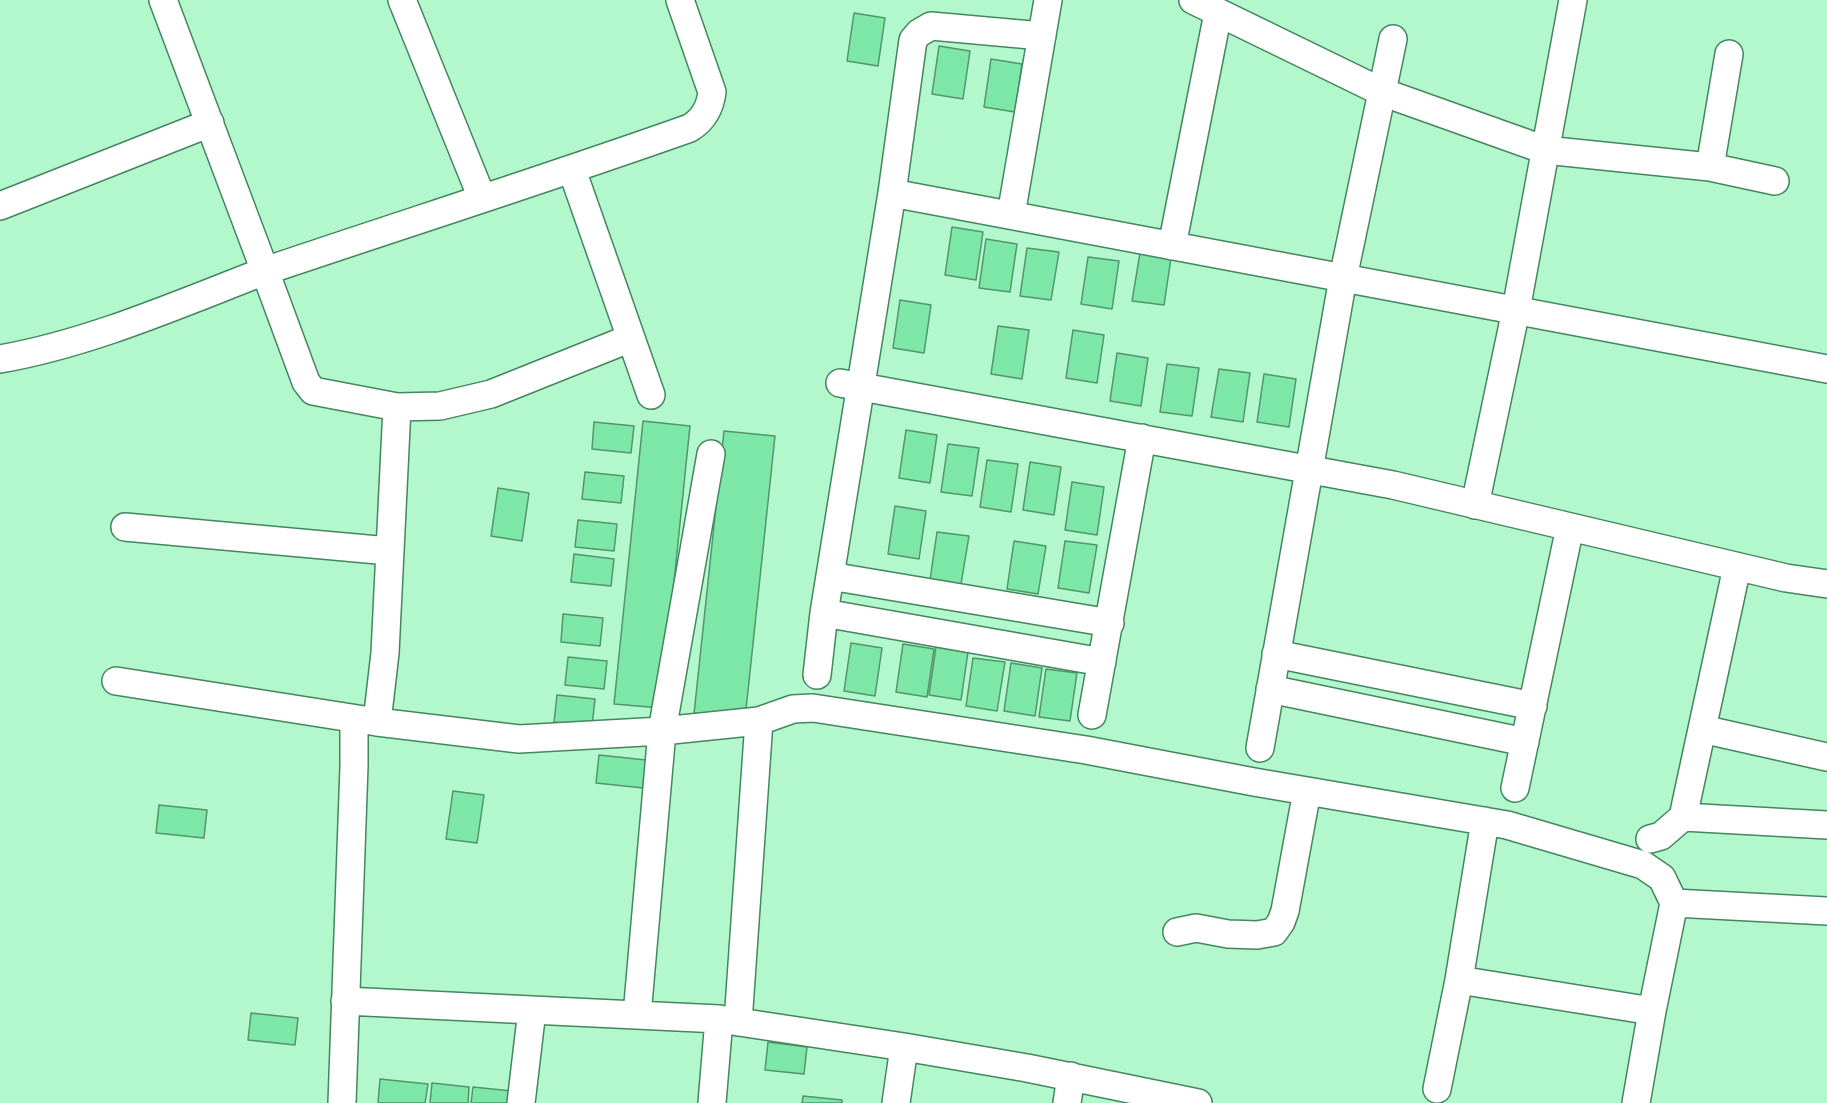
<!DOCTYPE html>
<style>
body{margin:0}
canvas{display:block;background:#b3f8cc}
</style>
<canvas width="1827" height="1103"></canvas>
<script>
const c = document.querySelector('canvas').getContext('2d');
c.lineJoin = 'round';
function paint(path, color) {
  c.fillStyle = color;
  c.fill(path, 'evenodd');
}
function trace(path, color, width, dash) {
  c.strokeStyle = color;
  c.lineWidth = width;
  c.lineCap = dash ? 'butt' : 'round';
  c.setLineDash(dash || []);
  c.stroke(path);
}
const building = new Path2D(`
 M854,13l31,5 -7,48 -31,-5z
 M939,46l31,5 -7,48 -31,-5z
 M991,59l31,5 -7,48 -31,-5z
 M952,227l31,5 -7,48 -31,-5z
 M986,239l31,5 -7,48 -31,-4z
 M1027,248l32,4 -8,48 -31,-4z
 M1140,253l31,5 -7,47 -32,-4z
 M1088,257l31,4 -7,48 -31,-5z
 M900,300l31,5 -7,48 -31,-5z
 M998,326l31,4 -7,49 -31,-5z
 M1073,330l31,5 -7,48 -31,-5z
 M1117,353l31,5 -7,48 -31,-5z
 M1167,364l32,4 -7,48 -32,-4z
 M1219,369l31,4 -7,49 -32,-5z
 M1264,374l32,5 -7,48 -32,-5z
 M643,421l47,5 -29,282 -47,-4z
 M594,422l40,4 -3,27 -39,-4z
 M906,430l31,5 -7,48 -31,-5z
 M724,431l51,5 -30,283 -51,-5z
 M948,444l31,4 -7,48 -31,-4z
 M987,460l31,4 -7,48 -31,-5z
 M1030,462l31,5 -7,48 -31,-5z
 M585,472l39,4 -3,27 -39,-4z
 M1072,482l32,5 -7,48 -32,-5z
 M498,488l31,5 -7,48 -31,-5z
 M895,506l31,5 -7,48 -31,-5z
 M578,520l39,4 -3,27 -39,-4z
 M937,532l32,4 -8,48 -31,-4z
 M1014,541l32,5 -8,48 -31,-5z
 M1065,541l32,4 -8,48 -31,-5z
 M574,554l40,5 -3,27 -40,-4z
 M563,614l40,4 -3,28 -39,-4z
 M851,643l31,5 -7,48 -31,-5z
 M903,644l31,5 -7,48 -31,-5z
 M936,647l32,5 -7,48 -32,-5z
 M568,657l39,4 -3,28 -39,-4z
 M973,658l32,4 -8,49 -31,-5z
 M1011,663l31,5 -7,48 -31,-5z
 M1046,669l31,4 -7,48 -31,-4z
 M557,695l38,4 -3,27 -38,-4z
 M599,755l47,5 -3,28 -47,-5z
 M453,791l31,4 -7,48 -31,-4z
 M159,805l48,5 -3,28 -48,-5z
 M251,1013l47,5 -3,27 -47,-5z
 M768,1042l39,5 -3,27 -39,-4z
 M380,1079l48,5 -3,19h-47z
 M432,1083l37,4 -1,16h-38z
 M473,1087l39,4 -1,12h-40z
 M803,1096l39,4v3h-40z`);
paint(building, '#7de7a8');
trace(building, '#52946c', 1.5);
const street = new Path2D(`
 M163,0l102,271c142,-48 284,-93 425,-143 14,-9 20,-20 22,-36l-32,-92
 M402,0l80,198
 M1193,0l189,92 -39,186 -83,470
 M1393,39l-11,53 163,58 165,17 65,14
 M1710,167l19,-113
 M572,170l79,225
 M892,193l935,176
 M0,206l210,-83
 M1011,215l37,-215
 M1172,246l46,-233
 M0,359c91,-16 179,-55 265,-88l41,111 7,9 84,16
 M840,383l553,102 393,93 41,6
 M1475,505l41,-195 57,-310
 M125,527l264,24
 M830,576l280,47
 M824,613l278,49
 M1276,654l257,52
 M817,675l7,-62 68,-420 21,-153 6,-7 12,-7 111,10
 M116,681l261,41 142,17 143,-8 97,-10 34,-12 20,-1 273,42 168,32 253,43 136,40 19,13 12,25
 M1270,689l255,53
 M1092,715l50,-277
 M377,722l8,-69 12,-246 43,-1 51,-12 140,-56
 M1702,729l125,28
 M1515,788l55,-261
 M1683,817l144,8
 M1650,839l11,-3 22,-19 54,-250
 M1177,932l19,-4 32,6 29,1 17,-3 7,-10 4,-11 22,-120
 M1459,980l193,31
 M345,1001l374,18 185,28 123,21 171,35
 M637,1015l25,-284 49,-277
 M738,1022l21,-301
 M1437,1089l22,-109 26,-159
 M342,1103l12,-337v-47
 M521,1103l11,-93
 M712,1103l7,-84
 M896,1103l8,-56
 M1067,1103l4,-27
 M1636,1103l16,-92 22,-108 153,8`);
trace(street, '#44865f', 30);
trace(street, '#fff', 27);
</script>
